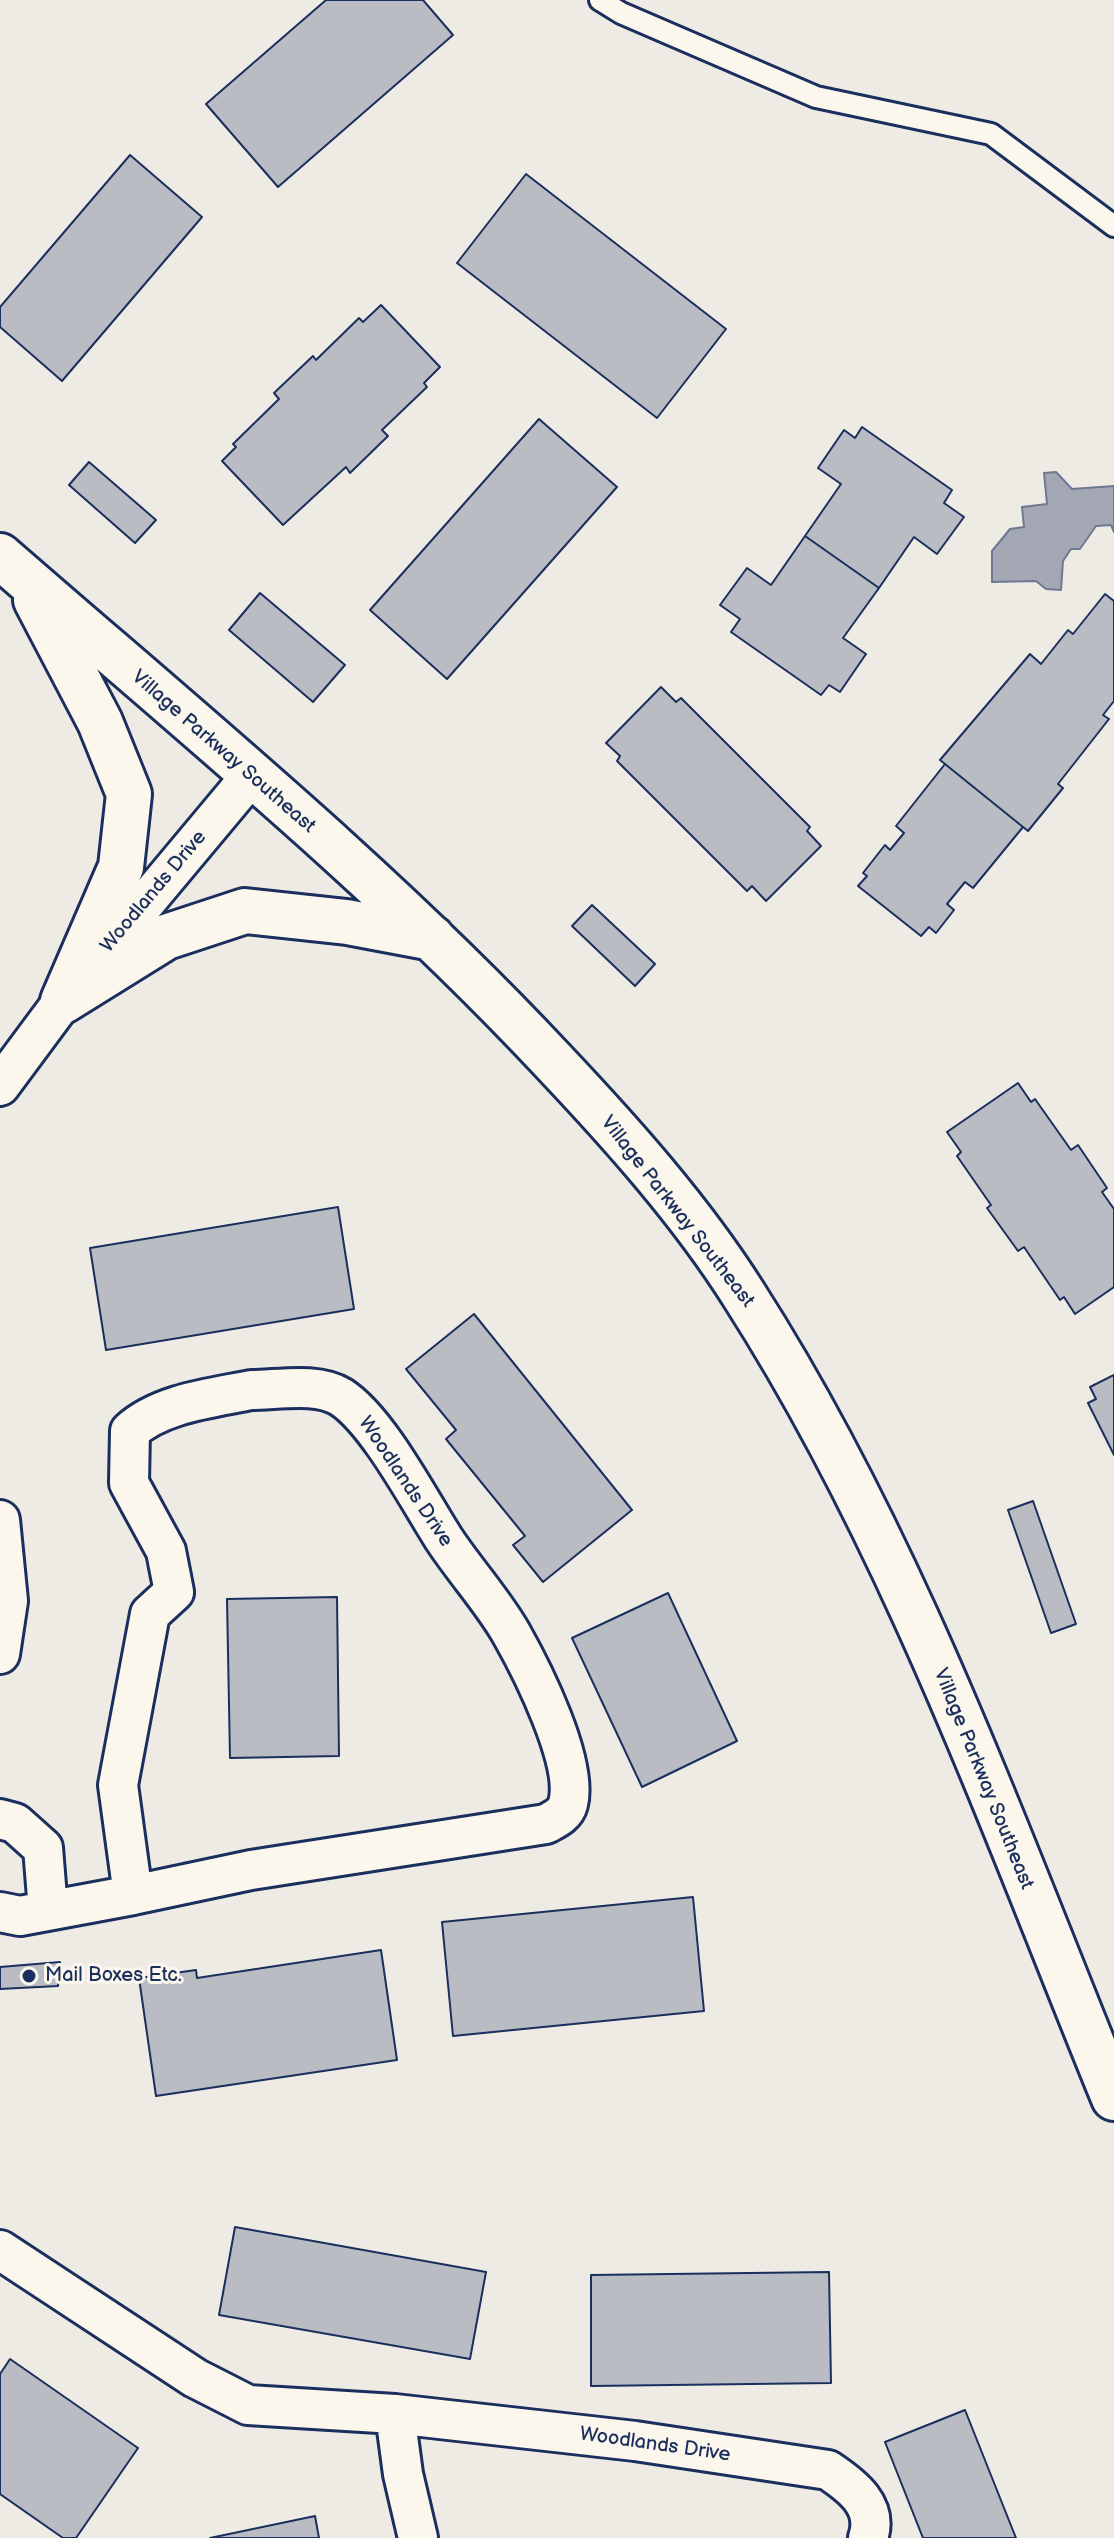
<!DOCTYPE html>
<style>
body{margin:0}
canvas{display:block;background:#eeebe4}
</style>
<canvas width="1114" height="2538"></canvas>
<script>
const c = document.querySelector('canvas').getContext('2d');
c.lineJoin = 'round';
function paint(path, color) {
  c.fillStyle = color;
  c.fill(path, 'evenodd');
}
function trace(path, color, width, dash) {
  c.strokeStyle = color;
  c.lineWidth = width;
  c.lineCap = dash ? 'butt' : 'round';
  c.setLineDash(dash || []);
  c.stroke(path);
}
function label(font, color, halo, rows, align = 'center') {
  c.font = font + ' "Balsamiq Sans",sans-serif';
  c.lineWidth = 6;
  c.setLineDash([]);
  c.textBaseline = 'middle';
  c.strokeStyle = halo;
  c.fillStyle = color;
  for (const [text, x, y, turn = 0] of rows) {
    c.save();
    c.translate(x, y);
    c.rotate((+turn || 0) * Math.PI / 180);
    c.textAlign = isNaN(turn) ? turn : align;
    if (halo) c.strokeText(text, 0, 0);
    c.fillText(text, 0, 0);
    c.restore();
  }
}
const water = new Path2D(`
 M1056,472l16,17 42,-3v46l-3,-7 -15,1 -16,23h-9l-8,12 -2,29 -15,-1 -10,-8 -44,1v-31l18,-22 14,-2 -2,-20 25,-3 -3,-31z`);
paint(water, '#a3a8b4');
trace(water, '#6d7892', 2);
const building = new Path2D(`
 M326,0h97l30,35 -175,152 -72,-83z
 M130,155l72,62 -140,164 -62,-54v-20z
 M526,174l200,155 -69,89 -200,-155z
 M381,305l59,62 -16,16 3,4 -45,43 6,6 -38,37 -4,-6 -63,58 -61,-64 14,-14 -3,-3 46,-45 -5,-6 39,-37 3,4 43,-42 4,4z
 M539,419l78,68 -170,192 -77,-69z
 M862,427l90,63 -8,13 20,14 -27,37 -23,-17 -35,51 -74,-52 36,-52 -23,-16 26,-38 11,8z
 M89,462l67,58 -21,23 -66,-58z
 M805,536l74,52 -36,50 23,16 -26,38 -11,-7 -8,10 -90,-63 9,-13 -20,-14 27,-37 24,17z
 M260,593l85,72 -32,37 -84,-72z
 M1105,594l9,7v100l-11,14 6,4 -51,65 5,4 -35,43 -88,-71 90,-106 11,10 27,-34 5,4z
 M661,687l15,15 5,-4 129,129 -3,4 14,15 -55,55 -14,-15 -5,5 -130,-130 3,-5 -14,-13z
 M945,764l78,63 -50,61 -8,-6 -18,22 7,6 -18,23 -7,-6 -8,9 -63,-50 9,-10 -4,-3 22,-28 5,5 14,-17 -8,-7z
 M592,905l63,59 -20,22 -63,-60z
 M1018,1083l13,19 4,-3 36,51 7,-5 29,43 -5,4 12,17v78l-39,27 -11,-17 -4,3 -36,-53 -6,4 -31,-43 4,-3 -34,-49 4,-4 -14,-20z
 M338,1207l16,102 -248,41 -16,-102z
 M474,1314l158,196 -89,72 -30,-37 12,-9 -79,-97 10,-9 -50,-61z
 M1114,1375v80l-26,-52 8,-4 -6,-12z
 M1033,1501l43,123 -25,9 -43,-123z
 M668,1593l69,148 -95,46 -70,-149z
 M337,1597l2,159 -109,2 -3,-159z
 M693,1897l11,114 -251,25 -11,-114z
 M381,1950l16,110 -241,36 -17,-118 57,-8 1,8z
 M60,1962l-2,24 -58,3v-22z
 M235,2227l251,45 -16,87 -251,-44z
 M829,2272l2,111 -240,3v-111z
 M10,2359l128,89 -62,90h-13l-63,-44v-120z
 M965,2410l51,128h-93l-38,-96z
 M315,2516l4,22h-109z`);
paint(building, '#b9bcc3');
trace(building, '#1b2f5e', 2);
const service = new Path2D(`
 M600,0l21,13 195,84 175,37 123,92`);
const minor = new Path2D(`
 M0,1086l63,-85 188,-225
 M251,1390c27,0 66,-8 90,7 37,24 78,103 103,142 21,32 48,61 67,94 21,37 68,130 57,171 -3,11 -13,15 -22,20l-295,46 -118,25 -15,-110 32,-171 24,-22 -8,-41 -37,-68 1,-52c31,-28 82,-33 121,-41z
 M0,1520l8,81 -8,53
 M0,1819l15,4 28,25 5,62
 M0,1912l20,4 113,-21
 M0,2250l195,128 53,27 147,9
 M418,2538l-15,-64 -8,-60 240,27 193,29c24,16 51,36 40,68`);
const tertiary = new Path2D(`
 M0,556c188,164 383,323 553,505 68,72 138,150 191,234 159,248 259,531 370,803
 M36,600l64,122 29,72 -8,73 -58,134
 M63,1001l103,-64 79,-26 102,11 85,16`);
trace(service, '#1b2f5e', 26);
trace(minor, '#1b2f5e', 44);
trace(tertiary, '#1b2f5e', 50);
trace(service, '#fbf7ec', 20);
trace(minor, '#fbf7ec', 38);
trace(tertiary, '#fbf7ec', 44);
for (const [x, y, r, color] of [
 [29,1976,8,"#1b2f5e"]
]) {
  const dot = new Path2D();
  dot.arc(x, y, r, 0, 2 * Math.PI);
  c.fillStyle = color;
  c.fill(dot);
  trace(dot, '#fbf7ec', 3);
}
label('20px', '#1b2f5e', '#fbf7ec', [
 ["Village Parkway Southeast",223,752,41],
 ["Woodlands Drive",154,892,-50],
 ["Village Parkway Southeast",677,1212,52],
 ["Woodlands Drive",405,1482,56],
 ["Village Parkway Southeast",983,1779,68],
 ["Woodlands Drive",655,2445,8]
]);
label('20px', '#1b2f5e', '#fbf7ec', [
 ["Mail Boxes Etc.",45,1976]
], 'left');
</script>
